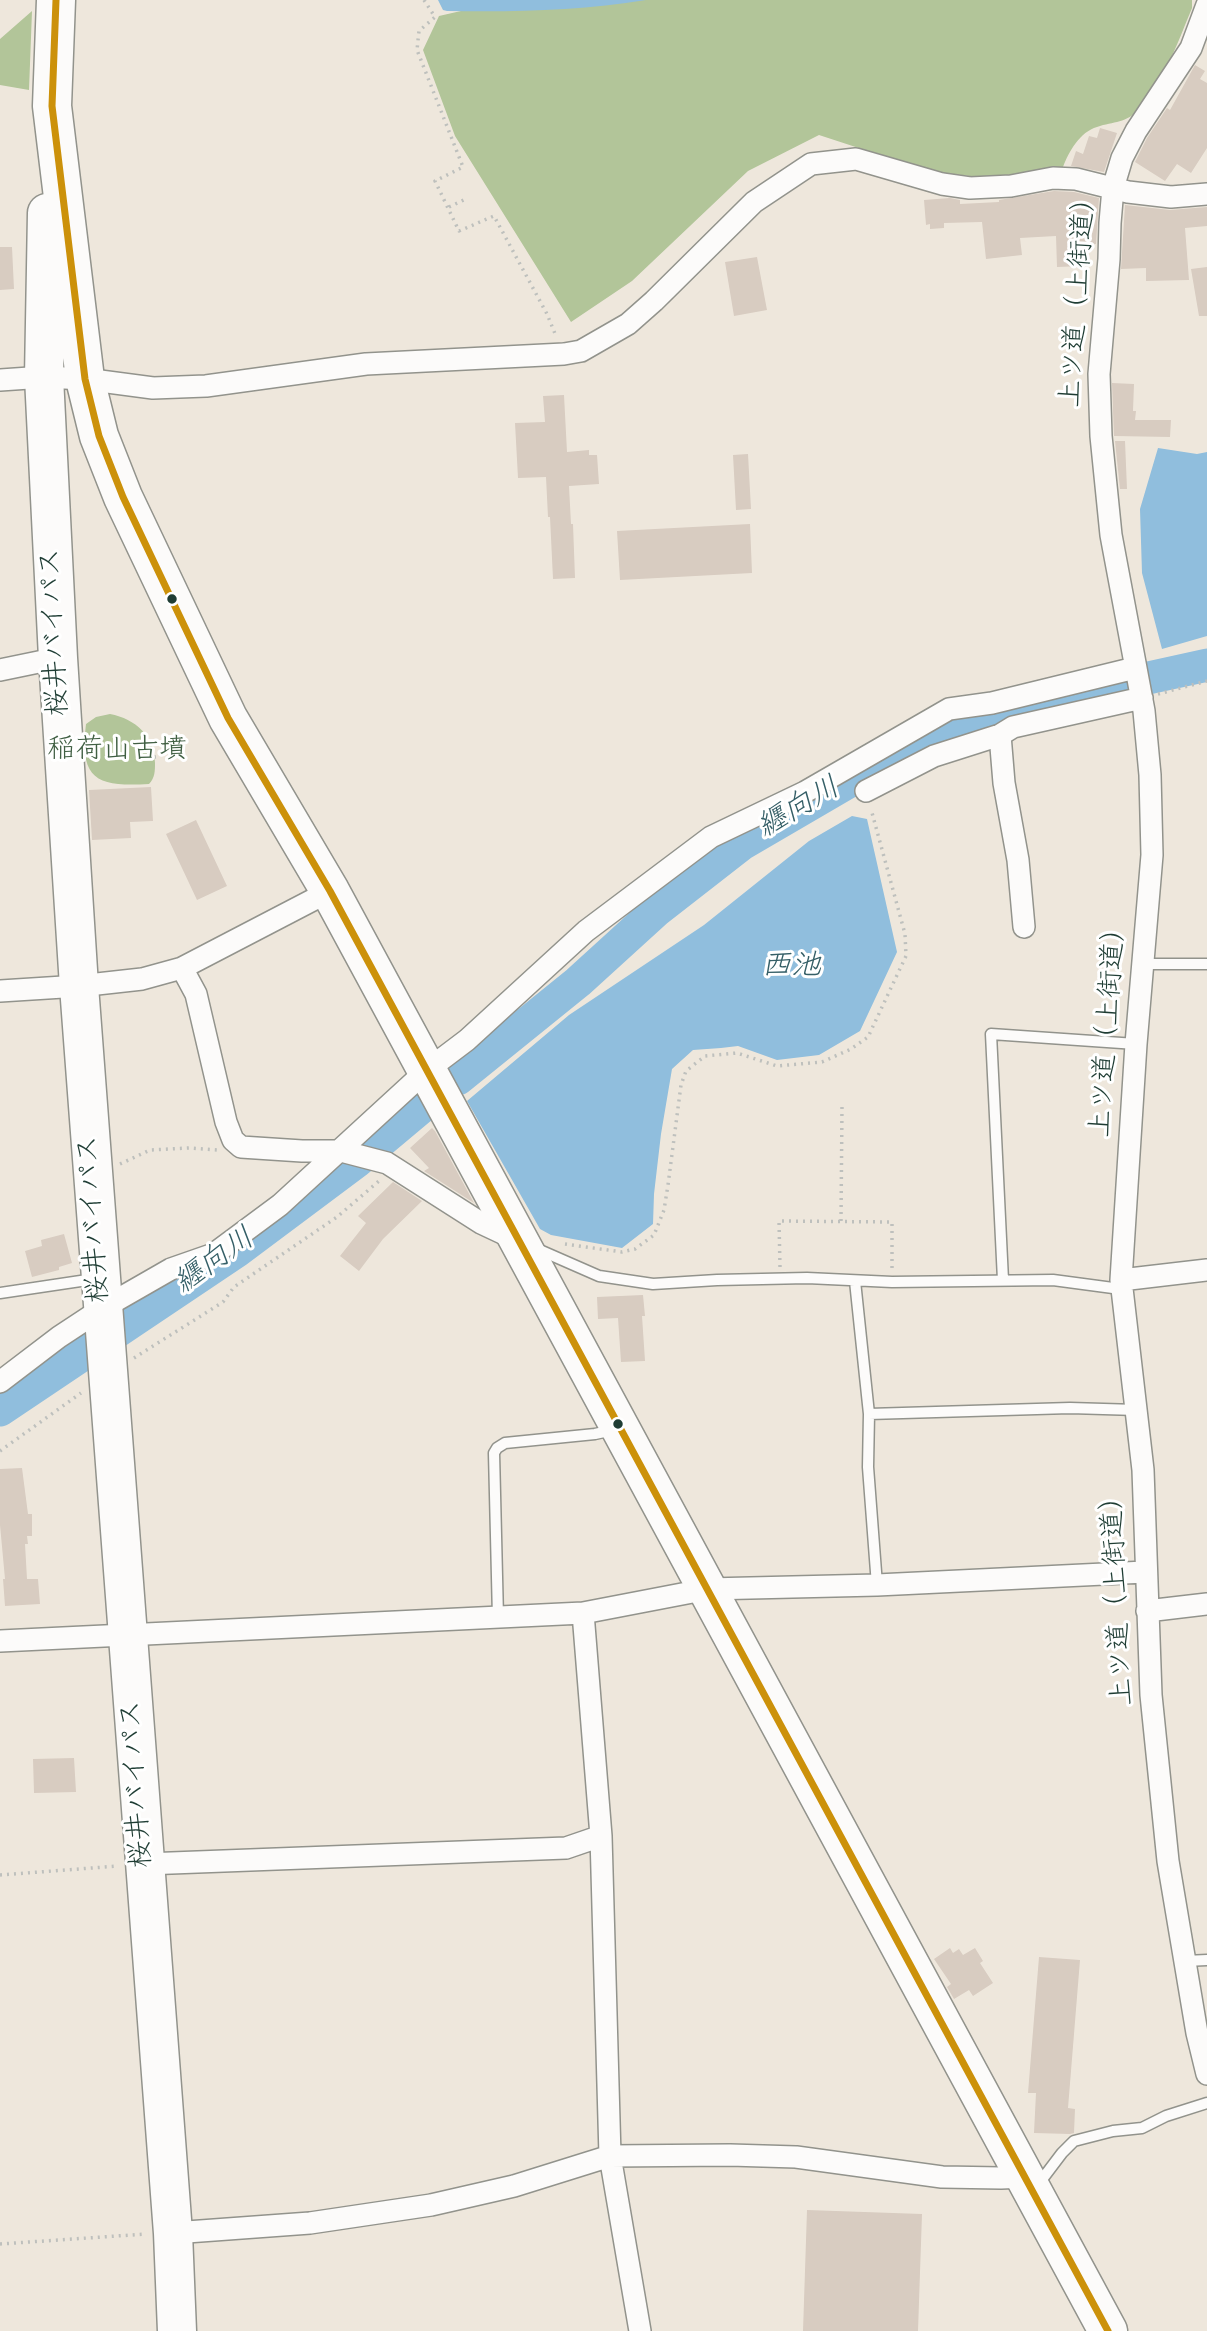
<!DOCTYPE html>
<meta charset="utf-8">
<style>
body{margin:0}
canvas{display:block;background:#eee7dc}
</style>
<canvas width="1207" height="2331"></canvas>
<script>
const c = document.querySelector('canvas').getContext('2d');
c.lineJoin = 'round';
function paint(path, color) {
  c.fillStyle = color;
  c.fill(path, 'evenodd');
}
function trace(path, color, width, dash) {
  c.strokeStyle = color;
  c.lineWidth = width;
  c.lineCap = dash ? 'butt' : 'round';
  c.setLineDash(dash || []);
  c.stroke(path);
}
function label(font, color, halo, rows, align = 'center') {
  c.font = font + ' "Indie Flower","Klee One",sans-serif';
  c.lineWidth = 6;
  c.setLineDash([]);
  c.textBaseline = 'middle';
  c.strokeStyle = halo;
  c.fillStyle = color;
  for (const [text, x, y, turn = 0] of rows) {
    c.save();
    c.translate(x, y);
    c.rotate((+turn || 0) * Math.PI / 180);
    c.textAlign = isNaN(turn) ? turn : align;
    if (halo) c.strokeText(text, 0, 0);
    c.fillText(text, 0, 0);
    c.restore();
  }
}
paint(new Path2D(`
 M563,0h629v8c-14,34 -27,71 -52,100 -14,16 -26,13 -43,19 -17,5 -28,24 -34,40l-77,11 -57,-7 -110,-36 -71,36 -116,110 -61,41 -116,-186 -32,-86 16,-34 57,-13z
 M32,11l-3,79 -29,-5v-46z
 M110,714c26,5 44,22 45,49 0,8 0,15 -6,21 -52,3 -70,-4 -63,-60l10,-7z`), '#b2c599');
paint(new Path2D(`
 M438,0h208c-66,11 -132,12 -199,11l-4,-1z
 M1158,448l39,6 10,-2v184l-45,13 -20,-76 -2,-64z
 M852,816l15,3 30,133 -37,79 -41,24 -42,5 -39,-14 -17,2 -28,2 -21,19 -11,65 -7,60 -1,30 -31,24 -71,-13 -11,-6 -73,-128 102,-86 135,-90 105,-84z`), '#90bedd');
trace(new Path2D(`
 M458,1079l120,-97 78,-71 86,-67 132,-77 86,-37 106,-34 141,-31
 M0,1410l237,-159 119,-89 68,-57`), '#90bedd', 33);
paint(new Path2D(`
 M1195,65l10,6 -5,8 7,4v65l-16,25 -14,-9 -12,17 -30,-19 12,-24 20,-30 3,2z
 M1100,128l17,5 -13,39 -33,-6 5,-15 7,3 6,-18 8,2z
 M1054,191l20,1 25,6 -3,46 -13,1 1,21 -27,1 -1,-31 -36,2 2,17 -36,4 -4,-37 -38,1v5l-14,1v-5l-4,1 -2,-25 26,-2 10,2v4l39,-2v-2z
 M1125,205l45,5 37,-3v19l-22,2 4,52 -43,1v-13l-25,1z
 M0,247h12l2,42 -14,1z
 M757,257l10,53 -33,6 -9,-54z
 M1207,267v49h-8l-8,-47z
 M1112,383l22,1 -1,27h3l-1,9h36l-1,17 -56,-1z
 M564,395l3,57 22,-2v5h8l2,29 -30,2 2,38h2l2,54 -22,1 -3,-62h-2l-2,-40 -28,1 -3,-55 30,-1 -2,-26z
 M1115,441h10l2,48h-7z
 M748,454l3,55 -15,1 -3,-55z
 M750,524l2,49 -132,7 -3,-49z
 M151,787l2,34 -23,1 1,16 -39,2 -3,-50z
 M196,820l31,66 -30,14 -31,-66z
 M432,1128l3,3 39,72 -50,-32 5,-3 -19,-20z
 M393,1182l29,19 -39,38 -24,32 -19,-15 26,-33 -8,-7z
 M64,1234l8,29 -13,4v3l-27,7 -7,-26 17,-5 -1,-6z
 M643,1295l2,21h-3l3,45 -24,1 -3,-44 -20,1 -1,-22z
 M22,1468l6,46h4v22h-5l1,8h-3l2,35h11l2,25 -35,2 -2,-27h2l-5,-54v-56z
 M74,1758l2,34 -42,1 -1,-34z
 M950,1948l3,5 6,-4 4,6 12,-7 8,13 -3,2 13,20 -20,13 -4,-6 -15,9 -7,-12 4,-3 -17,-25z
 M1039,1957l41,3 -12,148 7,1 -1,24 -4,1 -36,-1 2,-40h-8z
 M807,2210l115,4 -4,117h-115z`), '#d8ccc1');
const lane = new Path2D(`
 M1142,964h65
 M535,1248l64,28 54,8 64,-4 90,-2 85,4 161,-2 60,8 8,-8
 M1003,1280l-12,-246 145,10
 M855,1281l14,133 -1,53 9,118
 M0,1293l94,-14
 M869,1414l201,-6 67,2
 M498,1618l-4,-165 3,-5 8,-5 90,-9 18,-4
 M1185,1961l22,-1
 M1037,2186l25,-33 12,-12 39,-10 29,-3 24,-12 41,-13`);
const street = new Path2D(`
 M1207,5l-16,43 -55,83 -14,27 -9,30 -3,35 -1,36 -10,115 2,62 10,99 33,176 6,64 2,80 -16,189 -15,236 22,190 8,225 17,166 29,172 10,41
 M0,380l44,-3 41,2 68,9 53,-2 160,-22 198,-10 17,-3 47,-27 26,-23 100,-99 57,-38 45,-5 86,25 28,4 41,-2 42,-8 23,1 52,13 43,5 36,-3
 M0,670l58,-12
 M1000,735l4,48 14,77 6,67
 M866,791l68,-35 66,-21 13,-8 129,-29
 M182,968l14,26 30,128 7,18 8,7 61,4h39l46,12 94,60 34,16
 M0,991l79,-5 63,-7 40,-11 148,-77
 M1121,1280l86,-10
 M0,1382l59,-45 44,-29 68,-39 43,-15 66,-49 146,-134 41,-31 119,-109 125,-94 94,-45 144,-83 43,-6 143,-35
 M1147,1611l60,-7
 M583,1613l18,223 9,320 30,175
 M0,1641l583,-28 125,-24 169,-4 268,-13
 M145,1864l421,-16 35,-12
 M173,2233l137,-10 121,-18 83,-19 96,-30 120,-1 66,2 146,20 59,1 24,-1`);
const highway = new Path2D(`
 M56,0l-4,106 33,273 14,57 24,61 105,221 102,173 778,1440
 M47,213l-3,164 14,281 21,328 94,1247 4,98`);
trace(lane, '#92938c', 13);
trace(street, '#92938c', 24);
trace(highway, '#92938c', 41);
trace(new Path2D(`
 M424,0l11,17 -16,14 -2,19 46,117 -28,14 24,50 35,-15 53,98 9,22
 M449,207l17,-8
 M1158,694l49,-13
 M141,758l15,-1
 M120,1164l30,-14 39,-2 29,2
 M841,1221l1,-115
 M565,1244l57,8 13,-3 19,-14 10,-25 4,-25 13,-100 5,-14 19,-15 32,-3 40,13 45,-4 29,-13 17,-12 38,-81 -1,-22 -34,-125
 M780,1267l-1,-46 113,1v47
 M134,1358l89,-56 11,-15 103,-70 42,-36
 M0,1451l81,-58
 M0,1875l118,-9
 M0,2244l146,-10`), '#bec0bd', 3.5, [2, 5]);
trace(lane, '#fcfbfa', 10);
trace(street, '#fcfbfa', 21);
trace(highway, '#fcfbfa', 38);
trace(new Path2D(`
 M56,0l-4,106 33,273 14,57 24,61 105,221 102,173 778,1440`), '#cc910a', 7);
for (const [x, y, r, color] of [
 [172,599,6,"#1f3d34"],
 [618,1424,6,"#1f3d34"]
]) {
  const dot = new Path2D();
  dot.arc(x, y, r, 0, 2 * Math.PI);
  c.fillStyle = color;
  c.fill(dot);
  trace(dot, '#fff', 2.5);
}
label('28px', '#1f3d34', '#fff', [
 ["上ツ道（上街道）",1081,296,-86],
 ["桜井バイパス",57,632,-93],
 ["上ツ道（上街道）",1111,1026,-86],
 ["桜井バイパス",96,1219,-94],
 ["上ツ道（上街道）",1120,1594,-93],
 ["桜井バイパス",139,1784,-94]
]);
label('28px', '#405f43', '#fff', [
 ["稲荷山古墳",117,752]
]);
label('italic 30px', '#355f67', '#fff', [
 ["纒向川",800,810,-30],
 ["西池",791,969],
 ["纒向川",216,1263,-35]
]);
</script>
